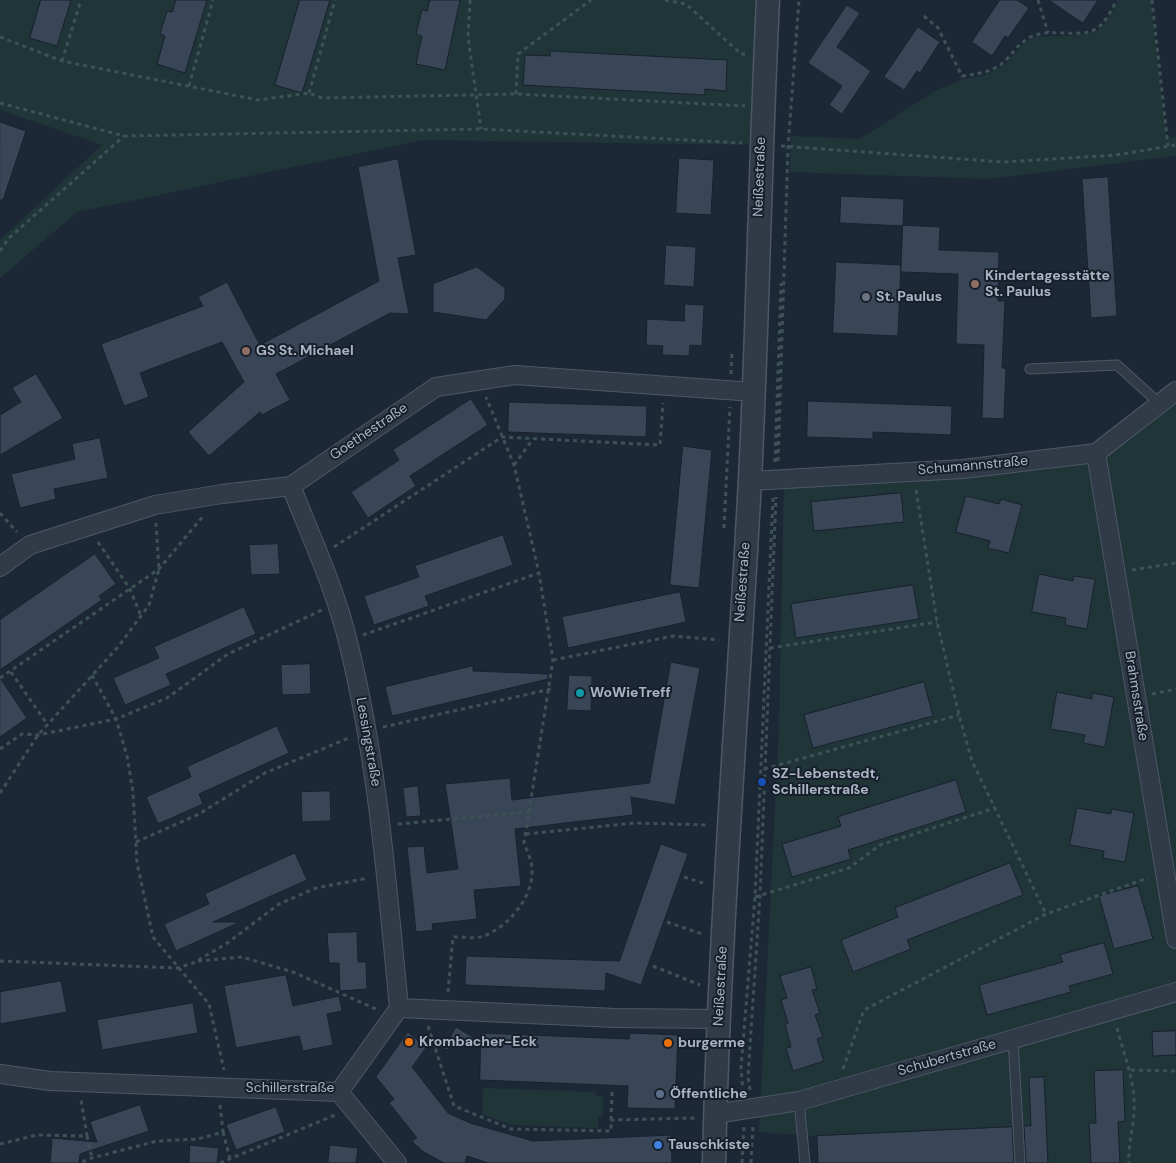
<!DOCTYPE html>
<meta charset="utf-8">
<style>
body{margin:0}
canvas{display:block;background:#1d2837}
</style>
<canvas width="1176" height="1163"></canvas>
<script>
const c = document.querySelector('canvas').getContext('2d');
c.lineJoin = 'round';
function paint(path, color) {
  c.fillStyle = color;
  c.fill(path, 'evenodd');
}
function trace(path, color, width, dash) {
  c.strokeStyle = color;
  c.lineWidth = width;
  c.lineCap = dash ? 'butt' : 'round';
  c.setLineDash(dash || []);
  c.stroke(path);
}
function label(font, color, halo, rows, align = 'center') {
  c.font = font + ' "DM Sans",sans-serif';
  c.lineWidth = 4;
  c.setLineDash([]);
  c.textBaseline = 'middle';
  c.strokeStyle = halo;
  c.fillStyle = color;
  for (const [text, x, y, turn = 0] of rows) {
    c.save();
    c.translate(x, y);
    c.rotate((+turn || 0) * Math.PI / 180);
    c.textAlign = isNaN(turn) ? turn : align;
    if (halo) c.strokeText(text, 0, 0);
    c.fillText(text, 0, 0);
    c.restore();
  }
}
paint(new Path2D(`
 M0,0h769l-8,145 -338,-5 -346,72 -77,66v-38l102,-95 -102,-35z
 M1119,0h32l16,138 9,-1v19l-188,23 -198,-7 1,-36 69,3 75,-48 28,-12 20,-3 21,-11 21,-23 11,-5 44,-2 15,-3 8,-6z
 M1176,391v772h-169v-36l-190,9 -58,-4 20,-406 5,-247 312,-26z
 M483,1088l113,4v4h7v20h-5v12l-86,-3 -30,-11z`), '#1f3538');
const building = new Path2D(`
 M41,0h30l-14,46 -27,-8z
 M176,0h31l-22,73 -28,-9 8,-28 -5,-2 7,-23 5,1z
 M300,0h30l-28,93 -27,-8z
 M430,0h30l-15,70 -29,-6 6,-28 -6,-2 6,-24 5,1z
 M1000,0h17l12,8 -21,30 -3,-2 -13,20 -20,-14z
 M1049,0h49l-15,23z
 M847,5l13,8 -23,34 34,24 -29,43 -13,-9 13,-19 -34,-23z
 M918,27l22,15 -20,31 -3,-2 -13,19 -20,-13z
 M550,51l177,9 -1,31 -21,-2v6l-182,-10 2,-30 25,1z
 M0,122l26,9 -23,69h-3z
 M679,158l35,2 -3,55 -35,-2z
 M398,159l18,96 -18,3 11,56 -19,-1 -114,61 14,26 -28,15 -2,-3 -51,44 -21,-24 56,-50 -22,-40 -82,31 9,24 -25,9 -23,-62 102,-38 -5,-9 29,-15 33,63 119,-64 -21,-114z
 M1108,177l9,139 -26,2 -9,-139z
 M841,196l63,3 -1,27 -63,-3z
 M903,225l37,2 -1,23 60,2 -1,49h7l-3,67h4l-2,51 -22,-1 2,-73 -28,-1 2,-70 -57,-2z
 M666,245l30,2 -2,40 -30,-2z
 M836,262l65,3 -3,71 -65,-3z
 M477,267l28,21v11l-19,21 -53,-8v-28z
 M685,304l19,1 -2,41 -12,-1 -1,11 -27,-1 1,-9 -17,-1 1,-26 37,2z
 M36,374l27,44 -63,37v-40l21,-13 -9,-14z
 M471,399l17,26 -78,51 6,10 -48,32 -17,-26 48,-32 -6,-10z
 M808,401l144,5 -1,29 -78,-3v7l-66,-2z
 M509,402l138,4 -1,31 -138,-5z
 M100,438l8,40 -54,11 2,10 -36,9 -9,-34 64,-15 -3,-15z
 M683,446l29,4 -13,138 -29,-3z
 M901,493l3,29 -90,9 -3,-29z
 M966,496l33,8 2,-5 21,6 -13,48 -21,-5 2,-7 -34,-9z
 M503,535l10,30 -88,31 4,10 -55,19 -10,-29 55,-19 -4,-11z
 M278,544l2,30 -29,1 -2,-30z
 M95,554l21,30 -17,12 3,4 -102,70v-50z
 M1039,574l34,7 1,-5 21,3 -8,50 -22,-4 1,-7 -34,-6z
 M913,585l6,34 -123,19 -5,-34z
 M680,592l6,30 -118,26 -6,-31z
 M244,607l12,27 -90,40 5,11 -46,20 -12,-27 46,-20 -5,-11z
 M671,662l29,6 -25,137 -44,-8 2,18 -118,14 6,57 -47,4 3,29 -45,5 1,6 -17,2 -9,-85 17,-1 3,27 31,-4 -13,-85 65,-6 2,22 137,-17z
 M310,664l1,30 -29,1 -1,-30z
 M473,666v5l75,3v5l-156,37 -7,-29z
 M569,675l23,1 -1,35 -24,-1z
 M0,678l27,40 -27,19z
 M924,682l9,34 -120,32 -9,-33z
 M1057,692l35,7v-6l22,4 -9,50 -22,-4 2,-8 -34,-6z
 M277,726l12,27 -90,41 4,10 -45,20 -12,-27 45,-20 -4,-10z
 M956,780l10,32 -118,38 3,9 -59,18 -10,-33 59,-18 -3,-9z
 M418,786l3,30 -15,1 -3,-29z
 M330,791l1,30 -29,1 -1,-30z
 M1077,808l34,6 1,-5 22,4 -9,49 -22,-4 1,-7 -34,-6z
 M661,844l27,10 -47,131 -35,-12 -1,18 -140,-6 1,-29 153,5z
 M295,853l12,27 -94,42h27l-64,29 -12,-27 45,-20 -4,-10z
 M1010,863l13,32 -116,45 4,9 -58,23 -12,-32 57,-23 -3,-9z
 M1138,886l15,53 -39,10 -15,-53z
 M357,932l1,30h8l1,27 -27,2 -1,-28h-10l-2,-30z
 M1104,943l9,31 -44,12 2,6 -84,23 -8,-30 84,-23 -3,-7z
 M811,967l6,22 -5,1 8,23 -5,2 8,22 -6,2 7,22 -31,10 -7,-23 5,-1 -6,-23 3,-1 -7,-23 6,-2 -7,-22z
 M286,975l7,31 46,-10 3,15 -15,3 6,31 -30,6 -4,-15 -63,12 -12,-62z
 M61,981l6,31 -67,12v-32z
 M193,1003l5,30 -96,17 -5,-30z
 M456,1027l23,14 -35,9z
 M1176,1031v24l-23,1 -1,-24z
 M408,1032l18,16 -14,19 36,46 22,10 63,18 138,-6 1,28h-184l-21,-7 -2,7h-21l-22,-12 -10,-10 5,-3 -28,-35 5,-4 -18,-22z
 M481,1033l148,6 1,-6 48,2 -3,74 -48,-1 1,-22 -148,-6z
 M1123,1070l2,51 -7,1 2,41h-29l-2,-40h7l-2,-52z
 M1044,1077l4,86h-22l-2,-37h7l-2,-48z
 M140,1105l9,26 -69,23 -1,9h-29l2,-25 45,4 -7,-20z
 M276,1107l9,25 -49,18 -10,-25z
 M1012,1127l2,36h-196l-1,-27z
 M190,1145l29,3 -2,15h-28z
 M330,1145l28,3 -2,15h-28z`);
paint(building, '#394658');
trace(building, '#19212d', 1);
const service = new Path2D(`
 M1030,369l87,-4 42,38
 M1013,1039l7,124
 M799,1101l6,62`);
const minor = new Path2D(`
 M1096,453l80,486
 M750,481l213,-12 133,-16 80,-62
 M291,486c20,51 44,102 57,156 30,120 39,243 51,366
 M0,567l30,-22 125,-40 67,-11 69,-8 145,-99 79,-12 239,17
 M0,1074l50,7 289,11 60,-84 216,10 105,1
 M339,1092l58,71
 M715,1114l84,-13 377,-109`);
const tertiary = new Path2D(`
 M714,1163c5,-228 24,-456 36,-684 8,-159 10,-319 18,-479`);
trace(service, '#4e5766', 11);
trace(minor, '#4e5766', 20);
trace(tertiary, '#4e5766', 25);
trace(new Path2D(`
 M470,0l-2,37 13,92
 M665,0l21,4 55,50h4
 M1038,0l10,33
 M1152,0l16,146
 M924,16l14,12 24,48c15,-2 31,-4 43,-15 9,-9 15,-20 28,-25 19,-8 42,2 61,-6 11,-5 17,-20 23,-30
 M0,37l62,24 196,39 51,-7 13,5 194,-4 229,12
 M62,61l19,-61
 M189,86l24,-86
 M309,93l26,-93
 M516,94l2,-40 73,-54
 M0,103l124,33 357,-7 261,14
 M781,146l222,16 113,-7 60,-10
 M0,251l9,-13 115,-102
 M731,374l1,-22
 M778,461l10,-314 11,-147
 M775,462l6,-179
 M514,465l19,-26
 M916,490l21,132 22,93 13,46 74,153
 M0,513l17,19
 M724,528l6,-121
 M98,542l32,47 11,27
 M334,547l168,-110 158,8 3,-42
 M1132,570l44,-7
 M363,635l176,-62
 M770,648l167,-26
 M553,660l120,-24 46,4
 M11,672l36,52
 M92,675l24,44 11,37 6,36 4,71 16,74 56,67 15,66
 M0,678l159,-109 45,-54
 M1152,694l24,-5
 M383,727l168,-38
 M0,749l22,-15 16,1 78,-16 51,-21 61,-44 94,-44
 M764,769l195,-54
 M0,793l38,-58 80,-88 31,-42 10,-36 -3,-46
 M398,824l131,-12
 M526,834l109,-11 74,2
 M136,842l63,-28 66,-41 86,-36
 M684,877l22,7
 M755,897l94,-29 31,-23 115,-37
 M667,922l35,12
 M0,961l177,7 16,-5 33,-19 53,-40 37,-16 52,-10
 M198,961l44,-4 51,15 83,37
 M653,966l47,19
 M448,992l5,-55c9,0 23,2 31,-1 23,-9 47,-36 48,-62 1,-11 -4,-21 -8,-31l29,-183 -14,-87 -25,-108 -28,-68
 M428,1026l26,80 57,23 100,2v-11l85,-2
 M1117,1028c7,28 19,54 17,84 -1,17 -6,33 -5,51
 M843,1069l21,-59 182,-96 102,-36
 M1131,1070l45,1
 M750,1090l-2,-14 12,-180 16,-399
 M743,1093l-2,-26 14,-170 18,-399
 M611,1120l1,-28
 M223,1132l7,27
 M87,1136l5,22
 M0,1144l37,-9 50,1 -6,-36
 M84,1163v-2l8,-3 65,-17 41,-2 25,-7 -3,-27
 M220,1163l115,-48
 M742,1163l2,-36
 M751,1163l2,-37`), '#3d5255', 3, [4, 4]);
trace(service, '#313a47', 9);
trace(minor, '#313a47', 18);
trace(tertiary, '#313a47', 22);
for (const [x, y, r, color] of [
 [975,284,5,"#8d6e63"],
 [866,297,5,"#6b7280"],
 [246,351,5,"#8d6e63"],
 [580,693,5,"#0f9aa8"],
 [762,782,5,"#1a4fb4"],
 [409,1042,5,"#e8710a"],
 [668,1043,5,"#e8710a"],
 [660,1094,5,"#5c6f8a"],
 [658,1145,5,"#3f7fe0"]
]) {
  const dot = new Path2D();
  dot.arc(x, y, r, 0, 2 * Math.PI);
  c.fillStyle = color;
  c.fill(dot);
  trace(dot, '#171f2b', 2);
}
label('14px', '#aab4c5', '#171f2b', [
 ["Neißestraße",760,177,-88],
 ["Goethestraße",369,432,-34],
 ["Schumannstraße",973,466,-5],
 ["Neißestraße",743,582,-86],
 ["Brahmsstraße",1136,696,81],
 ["Lessingstraße",368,742,80],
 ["Neißestraße",721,986,-87],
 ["Schubertstraße",947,1058,-16],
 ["Schillerstraße",290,1088]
]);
label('bold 14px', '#aab4c5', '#171f2b', [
 ["Kindertagesstätte",985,276],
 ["St. Paulus",985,292],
 ["St. Paulus",876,297],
 ["GS St. Michael",256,351],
 ["WoWieTreff",590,693],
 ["SZ-Lebenstedt,",772,774],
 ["Schillerstraße",772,790],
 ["Krombacher-Eck",419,1042],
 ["burgerme",678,1043],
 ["Öffentliche",670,1094],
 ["Tauschkiste",668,1145]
], 'left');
</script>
